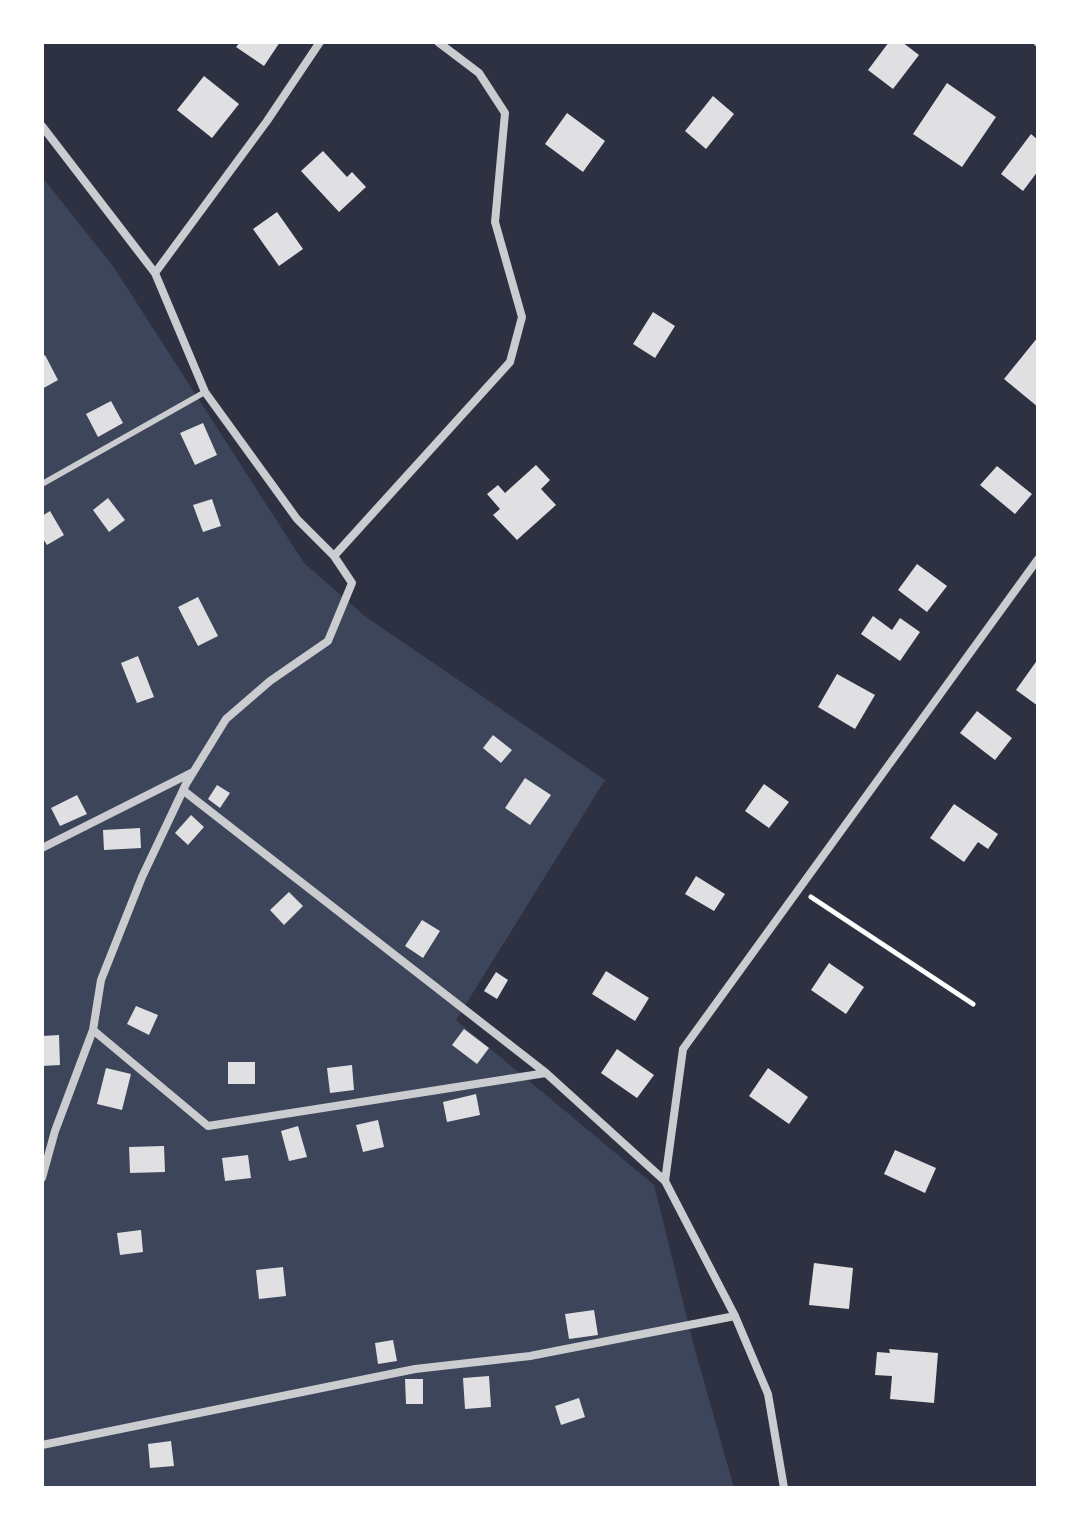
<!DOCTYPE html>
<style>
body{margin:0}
#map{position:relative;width:1080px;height:1530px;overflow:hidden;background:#2d3142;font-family:Rubik,sans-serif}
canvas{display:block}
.frame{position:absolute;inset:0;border:44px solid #fff;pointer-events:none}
</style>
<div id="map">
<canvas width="1080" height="1530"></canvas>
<div class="frame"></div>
</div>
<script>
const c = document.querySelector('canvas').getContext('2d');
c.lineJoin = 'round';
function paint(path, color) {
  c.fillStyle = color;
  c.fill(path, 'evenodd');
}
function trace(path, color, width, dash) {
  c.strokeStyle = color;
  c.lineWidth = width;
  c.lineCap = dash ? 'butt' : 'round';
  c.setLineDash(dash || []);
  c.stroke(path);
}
paint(new Path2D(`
 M42,177l71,89 191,297 62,54 239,163 -149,240 198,165 40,161 40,142h-692z`), '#3c4559');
paint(new Path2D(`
 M240,42h40l-16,24 -28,-19z
 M889,42h13l17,13 -26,34 -25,-19z
 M204,76l35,28 -27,34 -35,-28z
 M947,83l49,34 -34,50 -49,-33z
 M713,96l21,18 -28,35 -21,-18z
 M567,113l38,28 -22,31 -38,-28z
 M1031,134l7,6v31l-15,20 -22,-17z
 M323,151l24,26 5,-5 14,15 -27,25 -38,-41z
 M277,212l26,37 -24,17 -26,-37z
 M653,312l22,14 -20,32 -22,-14z
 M1038,337v70l-34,-28z
 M45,355l13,25 -16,9v-32z
 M111,401l12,22 -25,14 -12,-23z
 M203,423l14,32 -22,10 -15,-32z
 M536,465l14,15 -9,9 15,16 -39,35 -24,-25 7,-6 -13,-15 11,-9 7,8z
 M997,466l35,28 -17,20 -35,-29z
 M108,498l17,22 -16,12 -16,-22z
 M212,499l9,27 -18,6 -10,-27z
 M50,511l14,24 -17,10 -5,-8v-21z
 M917,564l30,22 -20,26 -29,-22z
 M198,597l20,39 -20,10 -20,-39z
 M873,616l19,14 8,-12 20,14 -20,29 -39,-27z
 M138,656l16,41 -17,6 -16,-40z
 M1038,659v47l-22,-16z
 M837,674l38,21 -20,34 -37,-22z
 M977,711l35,27 -17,22 -35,-27z
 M493,735l19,15 -11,13 -18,-15z
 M525,778l26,17 -21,30 -25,-17z
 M764,784l25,18 -20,26 -24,-17z
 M217,785l13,8 -10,15 -12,-9z
 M77,795l10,19 -27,12 -9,-18z
 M954,804l44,30 -10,15 -10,-7 -14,20 -34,-24z
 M191,815l13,12 -16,18 -13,-12z
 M140,828l1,20 -37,2 -1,-20z
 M696,876l29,18 -11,17 -29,-17z
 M289,892l14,14 -19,19 -14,-15z
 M422,920l18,11 -17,27 -18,-12z
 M829,963l35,24 -18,27 -35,-24z
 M606,971l43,27 -14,23 -43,-27z
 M496,972l12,8 -11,19 -13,-8z
 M136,1006l22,9 -9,20 -22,-11z
 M464,1029l25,19 -12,16 -25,-19z
 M59,1035l1,30 -18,1v-30z
 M617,1049l37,26 -17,23 -36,-25z
 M228,1062h27v22h-27z
 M352,1065l2,25 -24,3 -3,-25z
 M106,1068l25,6 -9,36 -25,-6z
 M768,1068l40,29 -19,27 -40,-28z
 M476,1094l4,21 -33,7 -4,-20z
 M378,1120l6,27 -21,5 -7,-27z
 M298,1126l9,31 -18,4 -8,-30z
 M164,1146l1,26 -35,1 -1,-26z
 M895,1150l41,18 -11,25 -41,-19z
 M248,1155l3,23 -26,3 -3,-23z
 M141,1230l2,22 -23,3 -3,-22z
 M814,1263l39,5 -4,41 -40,-4z
 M283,1267l3,29 -27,3 -3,-29z
 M594,1310l4,25 -29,4 -4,-25z
 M393,1340l4,21 -19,3 -3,-21z
 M889,1349l49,4 -4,50 -44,-4 2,-23 -17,-1 2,-23 13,1z
 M489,1376l2,31 -26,2 -2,-31z
 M405,1379h18v25h-17z
 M579,1398l6,19 -24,8 -6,-19z
 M171,1441l3,25 -24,2 -2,-24z`), '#e0e0e3');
trace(new Path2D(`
 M811,897l162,107`), '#fff', 5);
trace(new Path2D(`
 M42,484l163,-92`), '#caccd0', 6);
trace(new Path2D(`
 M1037,42l1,1
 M42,126l113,147 50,119 92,127 37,37 18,27 -24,58 -58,40 -44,38 -40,65 -44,93 -41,103 -8,50 -38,101 -13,47
 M155,273l112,-152 53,-79
 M334,556l176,-194 12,-45 -27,-95 10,-109 -26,-40 -41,-31
 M184,791l362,282
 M42,848l151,-76
 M93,1030l115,96 338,-53 119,108
 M42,1445l373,-76 115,-13 205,-40
 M784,1488l-16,-94 -33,-78 -70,-135 18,-132 355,-490`), '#caccd0', 8);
</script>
